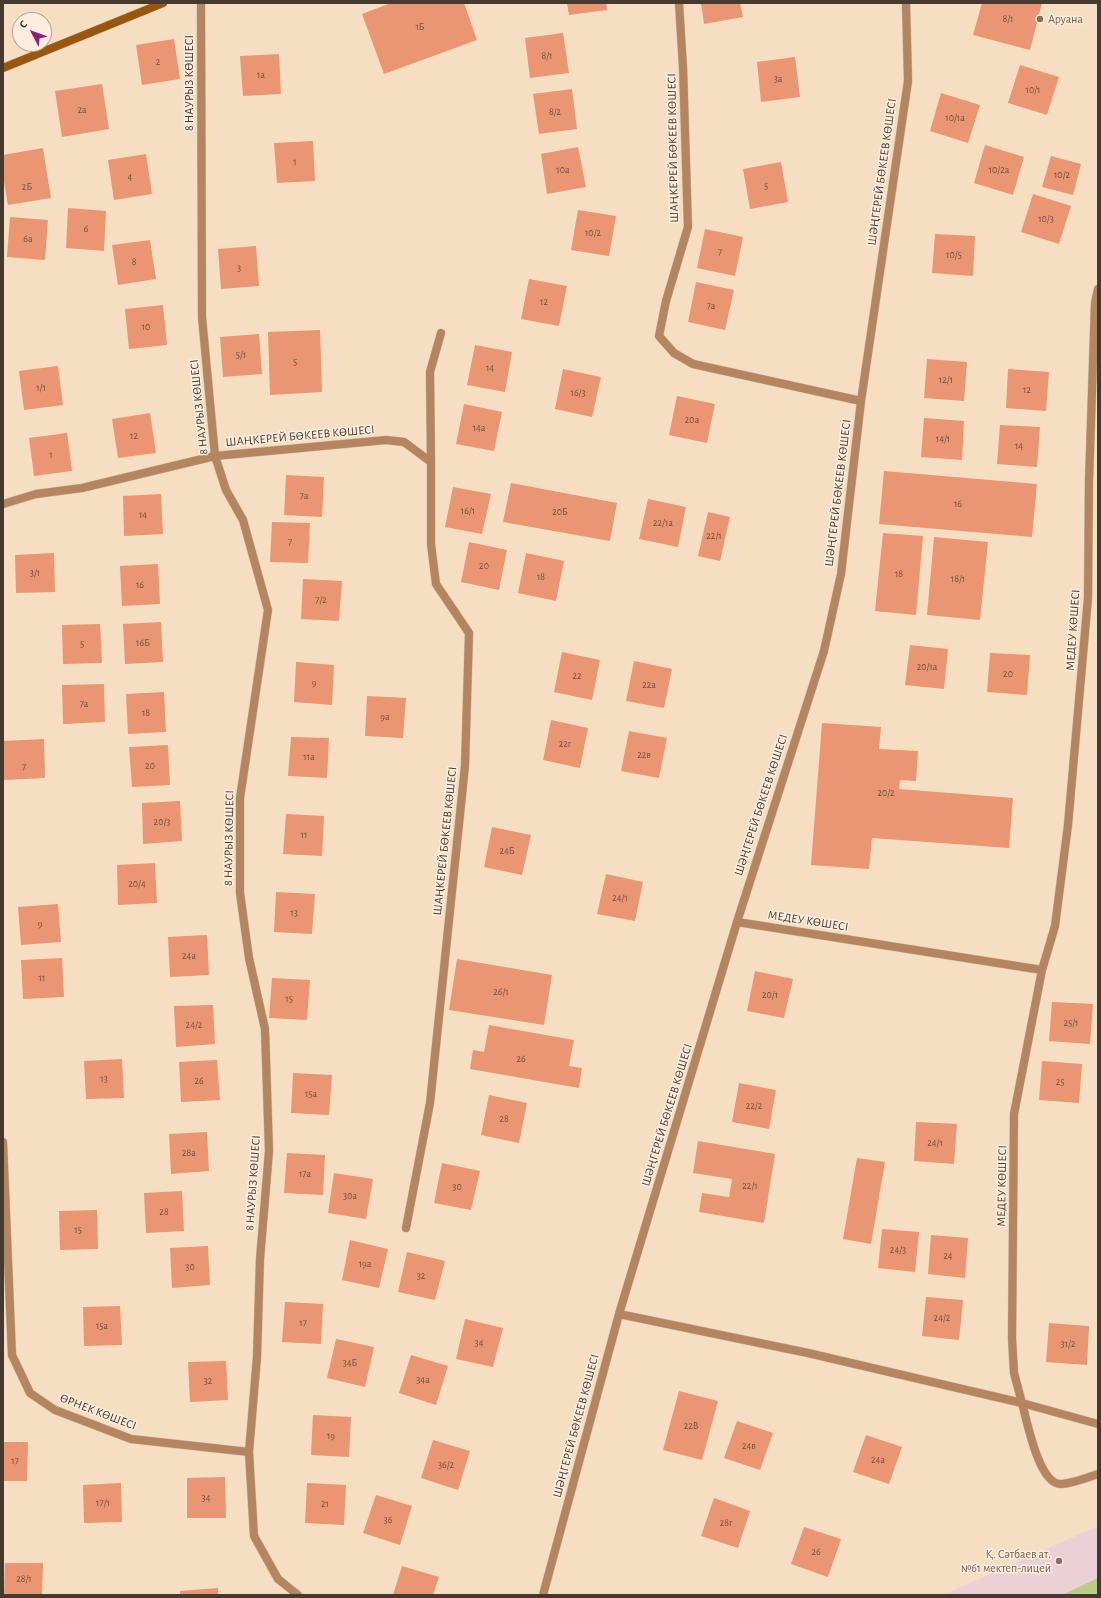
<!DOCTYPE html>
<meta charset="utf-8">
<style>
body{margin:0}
#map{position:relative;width:1101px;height:1598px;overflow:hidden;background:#f6dec3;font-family:"Alegreya Sans",sans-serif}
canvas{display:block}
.frame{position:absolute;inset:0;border:4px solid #443a2f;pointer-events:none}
.north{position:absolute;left:12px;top:12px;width:40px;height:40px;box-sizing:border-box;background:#fceddd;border:1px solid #b2a597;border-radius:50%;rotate:311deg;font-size:11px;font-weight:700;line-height:16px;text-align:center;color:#443a2f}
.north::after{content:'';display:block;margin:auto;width:14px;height:18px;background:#921e7c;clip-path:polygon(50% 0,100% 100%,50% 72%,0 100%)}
</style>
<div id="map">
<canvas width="1101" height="1598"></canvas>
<div class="frame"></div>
<div class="north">С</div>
</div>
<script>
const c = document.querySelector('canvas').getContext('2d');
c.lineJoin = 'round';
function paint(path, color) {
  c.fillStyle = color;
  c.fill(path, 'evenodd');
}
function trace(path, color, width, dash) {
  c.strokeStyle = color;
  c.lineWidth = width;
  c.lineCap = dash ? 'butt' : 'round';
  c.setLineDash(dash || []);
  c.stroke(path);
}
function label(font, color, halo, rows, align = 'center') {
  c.font = font + ' "Alegreya Sans",sans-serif';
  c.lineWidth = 3;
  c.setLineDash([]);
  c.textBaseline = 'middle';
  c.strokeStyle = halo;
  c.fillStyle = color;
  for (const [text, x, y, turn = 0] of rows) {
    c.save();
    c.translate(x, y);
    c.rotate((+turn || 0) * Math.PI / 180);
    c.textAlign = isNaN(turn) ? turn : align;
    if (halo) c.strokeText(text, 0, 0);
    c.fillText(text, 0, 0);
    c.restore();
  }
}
paint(new Path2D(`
 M1098,1526v69h-155z`), '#ebd1d6');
paint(new Path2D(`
 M1098,1578v17h-36z`), '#bacc87');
paint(new Path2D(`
 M391,3h73l13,37 -93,34 -22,-60z
 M567,3h39l1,7 -38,5z
 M701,3h39l3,14 -39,7z
 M982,3h60l-12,47 -57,-15z
 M563,33l6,40 -39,5 -5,-40z
 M174,39l6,40 -38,6 -6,-40z
 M279,54l2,40 -38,2 -3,-40z
 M795,57l5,40 -39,5 -4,-40z
 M1020,65l39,12 -12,38 -39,-12z
 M102,84l7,45 -47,8 -7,-46z
 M572,89l5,40 -38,5 -6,-40z
 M941,93l39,12 -12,38 -38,-12z
 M313,141l2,40 -38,2 -3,-40z
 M985,145l39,12 -11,38 -39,-12z
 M578,147l8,40 -39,7 -6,-40z
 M43,148l8,50 -43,7 -5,-29v-21z
 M146,154l6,40 -38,6 -6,-40z
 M1051,156l30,8 -8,31 -31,-8z
 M781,162l7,40 -38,7 -7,-40z
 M1033,194l38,12 -12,38 -38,-12z
 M68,208l38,3 -2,40 -38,-3z
 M578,210l38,6 -7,40 -38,-6z
 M10,217l38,3 -3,40 -38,-3z
 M705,229l38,8 -8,39 -38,-8z
 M935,234l40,2 -2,40 -41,-3z
 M150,240l6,39 -38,6 -6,-40z
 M256,246l3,40 -38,3 -3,-40z
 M529,279l38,7 -8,40 -38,-7z
 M696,282l38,8 -9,40 -37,-8z
 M163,305l4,40 -38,4 -4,-40z
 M320,330l2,62 -52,3 -2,-63z
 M259,334l3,40 -39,3 -3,-40z
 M475,345l37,7 -7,40 -38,-7z
 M927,359l40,3 -3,39 -40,-3z
 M58,366l5,39 -39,5 -5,-39z
 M563,369l38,8 -9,40 -37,-8z
 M1008,369l41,3 -3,39 -40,-3z
 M677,396l38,8 -8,39 -38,-8z
 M464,404l38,8 -8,39 -38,-7z
 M150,413l6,40 -38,5 -6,-39z
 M924,418l40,3 -2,39 -41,-3z
 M1000,425l40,2 -3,40 -40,-3z
 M67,433l5,38 -38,5 -5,-38z
 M884,471l153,13 -5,53 -153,-13z
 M286,475l38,2 -2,40 -38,-2z
 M511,483l106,20 -7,38 -107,-19z
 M453,487l38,7 -9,40 -37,-7z
 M161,494l2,40 -39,2 -1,-40z
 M648,499l38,8 -8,40 -39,-8z
 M708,512l22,5 -10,44 -22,-5z
 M272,522l38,1 -2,40 -38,-1z
 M883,533l40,3 -7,79 -41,-4z
 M934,537l54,5 -8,78 -53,-5z
 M469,542l38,8 -8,40 -38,-8z
 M54,553l1,39 -39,1 -1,-38z
 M526,553l38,8 -8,40 -38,-8z
 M158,564l2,40 -38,2 -2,-40z
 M303,579l39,2 -3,40 -38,-2z
 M161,622l2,40 -38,2 -2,-40z
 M100,624l2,39 -39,1 -1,-39z
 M910,645l38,4 -4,40 -39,-4z
 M562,652l38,8 -8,40 -38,-8z
 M990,653l40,2 -3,40 -40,-3z
 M634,661l38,8 -8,39 -38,-7z
 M296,662l38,3 -2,40 -38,-3z
 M104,684l1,38 -42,2 -1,-39z
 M164,692l2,40 -38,2 -2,-40z
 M367,696l39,2 -3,40 -38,-2z
 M551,720l37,8 -8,40 -37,-8z
 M822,723l59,4 -2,22 39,2 -2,30 -16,-1 -1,9 114,9 -4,50 -137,-10 -3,31 -58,-4z
 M629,731l38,7 -8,40 -38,-7z
 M291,737l38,1 -2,40 -39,-2z
 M44,739l1,39 -41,2 -1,-39z
 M168,745l2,40 -38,2 -3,-40z
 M180,801l2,40 -39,3 -1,-41z
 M286,814l38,2 -2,40 -39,-2z
 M492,827l39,8 -9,40 -38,-8z
 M155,863l2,40 -39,2 -1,-40z
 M606,874l37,8 -8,39 -38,-7z
 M276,892l39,2 -3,40 -38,-2z
 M58,904l3,38 -40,3 -3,-38z
 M207,935l2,40 -39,2 -2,-40z
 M62,958l2,39 -41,2 -2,-39z
 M457,959l95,16 -8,50 -95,-15z
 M755,971l38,8 -9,39 -37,-7z
 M272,978l38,2 -3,40 -38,-2z
 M1052,1002l41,2 -3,40 -41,-3z
 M213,1005l2,39 -39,3 -2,-41z
 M489,1025l85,15 -5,26 13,2 -3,20 -109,-19 3,-19 11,2z
 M122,1059l2,39 -38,1 -2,-38z
 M217,1060l3,40 -39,2 -2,-40z
 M1042,1061l40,3 -3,39 -40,-3z
 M293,1073l39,2 -3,40 -38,-2z
 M739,1083l37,7 -7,39 -37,-7z
 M489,1095l38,8 -8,40 -38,-8z
 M916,1122l41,2 -3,40 -40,-3z
 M207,1132l2,39 -38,3 -2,-40z
 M698,1141l77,13 -11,69 -65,-11 3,-19 27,4 3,-18 -39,-6z
 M287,1153l38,2 -2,40 -39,-2z
 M857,1158l28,4 -14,82 -28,-5z
 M442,1163l38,8 -9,39 -37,-7z
 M334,1173l39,6 -7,40 -38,-6z
 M182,1191l2,40 -38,2 -2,-40z
 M97,1210l1,39 -38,1 -1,-39z
 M882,1229l37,3 -4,40 -37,-4z
 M931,1235l37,3 -3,40 -37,-4z
 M350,1240l38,9 -9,39 -37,-8z
 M208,1246l2,39 -38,3 -2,-40z
 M407,1252l38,9 -10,39 -37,-8z
 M926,1297l37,3 -4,40 -37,-4z
 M285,1302l38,2 -2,40 -39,-2z
 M120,1306l2,39 -38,1 -1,-39z
 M465,1319l38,9 -10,39 -37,-8z
 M1049,1323l40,3 -2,39 -41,-3z
 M336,1339l38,8 -9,40 -38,-9z
 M411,1355l37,11 -12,39 -37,-12z
 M226,1361l2,39 -38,2 -2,-40z
 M679,1391l39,10 -16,59 -39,-10z
 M313,1415l38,2 -2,40 -38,-2z
 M737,1421l36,12 -13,37 -36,-12z
 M866,1435l36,12 -13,37 -36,-12z
 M433,1440l37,11 -12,39 -37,-12z
 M3,1442h25l-1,39h-24z
 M225,1477l1,41h-39v-40z
 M121,1483l1,39 -38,1 -1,-38z
 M307,1483l39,2 -2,40 -39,-2z
 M376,1495l36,11 -12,39 -37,-12z
 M714,1498l36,13 -12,37 -37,-12z
 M804,1527l37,12 -13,38 -37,-13z
 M5,1563h38l-1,32h-38z
 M402,1566l37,11 -6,18h-40z
 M218,1588v7h-38v-4z`), '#ea9672');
const minor = new Path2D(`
 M201,3l1,314 13,139 11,34 17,30 25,90 -28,188v95l9,65 16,71 4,122 -9,108 -3,98 -8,95 5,84 24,43 20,16
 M679,3l4,64 5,160 -22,74 -7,35 15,17 19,11 168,37
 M431,462l-1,-90 11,-39
 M3,504l33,-10 46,-6 133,-32 171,-16 18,2 27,20v82l5,40 33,49 -4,133 -35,337 -24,125
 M737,922l305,48
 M3,1142l9,213 18,38 25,17 76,29 118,13
 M619,1314l189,39 214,50 -8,-30 -2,-35 2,-224 28,-144 13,-44 13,-101 20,-227 1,-117 6,-178 3,-14
 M1098,1424l-76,-21c5,18 17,83 40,81 12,-1 25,-6 36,-10
 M543,1595l76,-281 118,-392 87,-271 17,-77 20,-173 47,-320 -2,-78`);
const secondary = new Path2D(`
 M3,68l160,-65`);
trace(minor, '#d2bda5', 9);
trace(secondary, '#d2bda5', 9);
trace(minor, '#b4855f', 8);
trace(secondary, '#99560d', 8);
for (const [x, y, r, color] of [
 [1040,19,4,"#8d6e63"],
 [1059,1561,4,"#8d6e63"]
]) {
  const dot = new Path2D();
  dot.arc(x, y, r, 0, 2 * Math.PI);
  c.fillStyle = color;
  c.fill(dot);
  trace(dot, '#fceddd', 1.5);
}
label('10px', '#6e5140', null, [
 ["8/1",1008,19],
 ["1Б",420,27],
 ["8/1",547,56],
 ["2",158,62],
 ["1а",261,75],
 ["3а",778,79],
 ["10/1",1033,90],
 ["2а",82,110],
 ["8/2",555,112],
 ["10/1а",955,118],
 ["1",295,162],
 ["10а",563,170],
 ["10/2а",999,170],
 ["10/2",1062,175],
 ["4",130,177],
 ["5",766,186],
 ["2Б",27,187],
 ["10/3",1046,219],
 ["6",86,229],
 ["10/2",593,233],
 ["6а",28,239],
 ["7",720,252],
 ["10/5",954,255],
 ["8",134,262],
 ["3",239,268],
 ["12",544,302],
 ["7а",711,306],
 ["10",146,327],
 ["5/1",241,355],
 ["5",295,362],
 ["14",490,368],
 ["12/1",946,380],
 ["1/1",41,388],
 ["12",1027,390],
 ["16/3",578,393],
 ["20а",692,420],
 ["14а",479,428],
 ["12",134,436],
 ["14/1",943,439],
 ["14",1019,446],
 ["1",51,455],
 ["7а",304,496],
 ["16",958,504],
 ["16/1",468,511],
 ["20Б",560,512],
 ["14",143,515],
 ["22/1а",663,523],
 ["22/1",714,536],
 ["7",290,542],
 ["20",484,566],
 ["3/1",35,573],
 ["18",899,574],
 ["18",541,577],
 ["18/1",958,579],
 ["16",140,585],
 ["7/2",321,600],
 ["16Б",143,643],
 ["5",82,644],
 ["20/1а",927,667],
 ["20",1008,674],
 ["22",577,676],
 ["9",314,683],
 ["22а",649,685],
 ["7а",84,704],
 ["18",146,713],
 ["9а",385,717],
 ["22г",565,744],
 ["22в",644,755],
 ["11а",309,757],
 ["20",150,766],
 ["7",24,767],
 ["20/2",886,793],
 ["20/3",162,822],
 ["11",304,835],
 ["24Б",507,851],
 ["20/4",137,884],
 ["24/1",620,898],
 ["13",294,913],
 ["9",40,924],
 ["24а",189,956],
 ["11",42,978],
 ["26/1",501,992],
 ["20/1",770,995],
 ["15",289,999],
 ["25/1",1071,1023],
 ["24/2",194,1025],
 ["26",521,1059],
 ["13",104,1079],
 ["26",199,1081],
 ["25",1060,1082],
 ["15а",311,1094],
 ["22/2",754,1106],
 ["28",504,1119],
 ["24/1",935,1143],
 ["28а",189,1153],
 ["17а",305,1174],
 ["22/1",750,1186],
 ["30",457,1187],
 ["30а",350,1196],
 ["28",164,1212],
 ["15",78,1230],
 ["24/3",898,1250],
 ["24",948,1256],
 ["19а",365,1264],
 ["30",190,1267],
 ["32",421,1276],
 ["24/2",942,1318],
 ["17",303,1323],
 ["15а",102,1326],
 ["34",479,1343],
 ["31/2",1068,1344],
 ["34Б",350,1363],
 ["34а",423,1380],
 ["32",208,1381],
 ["22В",691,1426],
 ["19",331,1436],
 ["24в",749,1446],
 ["24а",878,1460],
 ["17",15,1461],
 ["36/2",446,1465],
 ["34",206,1498],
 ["17/1",103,1503],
 ["21",325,1504],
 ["36",388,1520],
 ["28г",726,1523],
 ["26",816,1552],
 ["28/1",24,1579]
]);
label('12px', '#785e54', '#fceddd', [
 ["Аруана",1048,19],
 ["Қ. Сәтбаев ат.",1051,1554,"right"],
 ["№61 мектеп-лицей",1051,1568,"right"]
], 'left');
label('12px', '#443a2f', '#fceddd', [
 ["8 НАУРЫЗ КӨШЕСІ",189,83,-90],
 ["ШАҢКЕРЕЙ БӨКЕЕВ КӨШЕСІ",673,148,-91],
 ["ШӘҢГЕРЕЙ БӨКЕЕВ КӨШЕСІ",882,172,-82],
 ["8 НАУРЫЗ КӨШЕСІ",199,407,-96],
 ["ШАҢКЕРЕЙ БӨКЕЕВ КӨШЕСІ",300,436,-5],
 ["ШӘҢГЕРЕЙ БӨКЕЕВ КӨШЕСІ",838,493,-83],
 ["МЕДЕУ КӨШЕСІ",1073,630,-86],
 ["ШӘҢГЕРЕЙ БӨКЕЕВ КӨШЕСІ",761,805,-72],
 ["8 НАУРЫЗ КӨШЕСІ",229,838,-89],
 ["ШАҢКЕРЕЙ БӨКЕЕВ КӨШЕСІ",445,841,-84],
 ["МЕДЕУ КӨШЕСІ",808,921,9],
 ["ШӘҢГЕРЕЙ БӨКЕЕВ КӨШЕСІ",667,1115,-73],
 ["8 НАУРЫЗ КӨШЕСІ",253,1183,-86],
 ["МЕДЕУ КӨШЕСІ",1002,1186,-89],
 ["ӨРНЕК КӨШЕСІ",98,1412,21],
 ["ШӘҢГЕРЕЙ БӨКЕЕВ КӨШЕСІ",576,1426,-75]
]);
</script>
